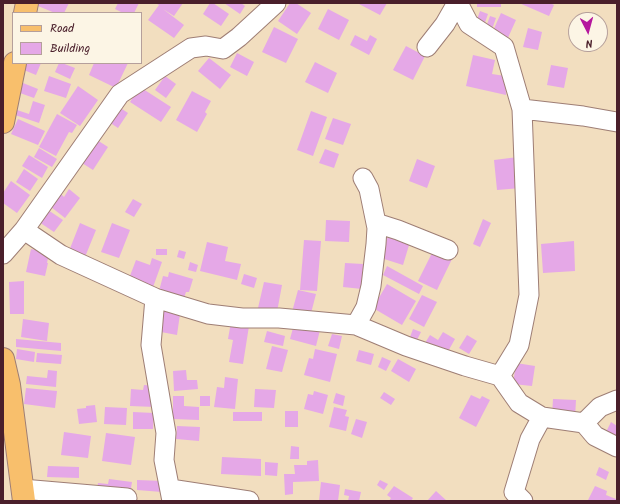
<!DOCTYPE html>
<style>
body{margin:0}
#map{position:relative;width:620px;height:504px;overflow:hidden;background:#f2debf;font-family:Kalam,sans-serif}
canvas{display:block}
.frame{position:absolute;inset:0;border:4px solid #4a1f2b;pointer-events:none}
.legend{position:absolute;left:12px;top:12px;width:130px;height:52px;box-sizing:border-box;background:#fcf5e5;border:1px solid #b59f9b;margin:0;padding:5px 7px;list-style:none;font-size:12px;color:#4a1f2b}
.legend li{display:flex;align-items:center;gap:8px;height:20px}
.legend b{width:20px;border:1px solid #b59f9b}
.north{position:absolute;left:568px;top:12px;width:40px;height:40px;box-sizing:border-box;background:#fcf5e5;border:1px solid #b59f9b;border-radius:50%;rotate:174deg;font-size:11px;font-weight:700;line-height:16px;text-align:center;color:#4a1f2b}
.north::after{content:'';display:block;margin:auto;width:14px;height:18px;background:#b5179e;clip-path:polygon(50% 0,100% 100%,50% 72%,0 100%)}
</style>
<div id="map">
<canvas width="620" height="504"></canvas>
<div class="frame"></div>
<ul class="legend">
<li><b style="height:5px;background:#f8bf6c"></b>Road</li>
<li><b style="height:11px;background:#e5a8e7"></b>Building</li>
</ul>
<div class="north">N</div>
</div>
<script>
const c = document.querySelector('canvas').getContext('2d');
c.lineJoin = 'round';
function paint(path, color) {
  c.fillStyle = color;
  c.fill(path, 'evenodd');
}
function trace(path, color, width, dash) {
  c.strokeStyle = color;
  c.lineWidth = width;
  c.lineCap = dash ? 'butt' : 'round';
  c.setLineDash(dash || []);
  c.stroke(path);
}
paint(new Path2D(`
 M40,3h29l-5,10h-9l-17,-7z
 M118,3h21l-5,10h-11l-8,-4z
 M155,3h28l-9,13 -11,-7 21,16 -10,13 -26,-18 11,-15z
 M210,3h3l16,11 -8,12 -18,-12z
 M224,3h17l4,3 -5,8z
 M290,3h6l15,10 -14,21 -19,-13z
 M360,3h27l-7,12 -21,-11z
 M477,3h24v4h-24z
 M519,3h31l4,2 -5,11z
 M328,9l21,11 -10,20 -21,-11z
 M480,11l8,3 -5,14 -8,-3z
 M501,13l15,7 -9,20 -15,-7z
 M490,16l6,2 -5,14 -6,-2z
 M274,27l24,12 -12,24 -24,-11z
 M528,28l14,4 -4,18 -15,-3z
 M355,35l12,6 3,-6 7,4 -8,16 -19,-10z
 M406,46l19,10 -12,24 -20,-10z
 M237,53l17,9 -7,14 -17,-9z
 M473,55l22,5 -3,14 13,2 1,19 -40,-9z
 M209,58l22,17 -11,14 -22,-18z
 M315,62l22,11 -9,20 -23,-11z
 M21,63h20l-5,12 -17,-7z
 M59,63h3l13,5 -5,11 -15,-7z
 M94,63h34l-12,25 -27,-13z
 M551,65l17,3 -4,20 -17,-3z
 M49,76l22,8 -5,14 -22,-7z
 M165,76l11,8 -10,14 -11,-8z
 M23,83l15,6 -4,9 -14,-5z
 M78,86l20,14 -18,26 -20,-13z
 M140,87l31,20 -10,15 -31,-20z
 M192,91l19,10 -6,11 2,2 -10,18 -21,-12z
 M33,101l12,4 -6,18 -24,-8 2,-5 12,4z
 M119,107l9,6 -10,15 -9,-6z
 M311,111l16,6 -14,39 -16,-6z
 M57,114l20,11 -5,8 -3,-1 -13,24 -17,-9z
 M333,118l18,6 -8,21 -18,-6z
 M18,119l27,12 -7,14 -27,-11z
 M97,140l11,7 -15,23 -11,-7z
 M39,148l18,11 -5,8 -18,-10z
 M325,149l14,5 -5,14 -15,-5z
 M29,155l19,12 -6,11 -20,-12z
 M518,157l3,31 -24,2 -3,-30z
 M417,159l18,7 -8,22 -18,-7z
 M24,169l14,10 -8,12 -14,-9z
 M11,181l19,14 -13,18 -14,-10v-10z
 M69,189l11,9 -15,20 -14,-11 10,-13 3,3z
 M133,199l9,5 -8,13 -9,-5z
 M48,210l15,10 -9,12 -15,-10z
 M483,219l8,4 -11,24 -7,-3z
 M326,220l24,1 -1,21 -24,-1z
 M80,223l16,7 -11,27 -16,-6z
 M112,223l18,7 -11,28 -18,-6z
 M388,236l22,6 -7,23 -22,-7z
 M304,240l17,1 -4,50 -17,-1z
 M574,241l1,30 -32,2 -2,-29z
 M207,242l21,5 -3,14 16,3 -4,16 -37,-9z
 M31,249l18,4 -2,10h1l-3,13 -19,-4z
 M156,249h11v6h-11z
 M434,249l18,10 -15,31 -19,-9z
 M179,250l7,2 -2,7 -7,-2z
 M152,258l10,4 -10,28 -24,-9 8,-21 14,5z
 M190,262l8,3 -2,7 -8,-2z
 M345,263l18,1 -1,25 -19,-2z
 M387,266l36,20 -4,8 -36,-19z
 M169,272l24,7 -4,13h-3l-2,6 -25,-7 4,-15 5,1z
 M244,274l13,4 -3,10 -13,-4z
 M24,281v33h-14l-1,-32z
 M264,282l18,3 -5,27 -19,-4z
 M387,284l29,17 -14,24 -29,-17z
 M298,290l18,4 -6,23 -18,-5z
 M422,295l15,7 -13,25 -15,-8z
 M164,311l16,3 -3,21 -16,-3z
 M23,319l26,4 -2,18 -26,-4z
 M231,322l18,4 -6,38 -14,-2 4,-22 -5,-1z
 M300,326l20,4 -4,16 -26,-7 3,-11 6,1z
 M413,329l8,3 -4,8 -7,-3z
 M267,331l18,5 -2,10 -19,-4z
 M443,332l12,7 -9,16 -21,-12 5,-8 8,5z
 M332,334l10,2 -3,13 -11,-3z
 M467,335l10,6 -8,13 -10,-6z
 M16,339l45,4v8l-45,-4z
 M272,346l16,4 -6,22 -16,-3z
 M17,349l18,3 -1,10 -18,-3z
 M315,349l22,5 -7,28 -26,-7 5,-17 4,1z
 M359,350l15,4 -3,11 -15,-4z
 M37,353l25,2 -1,9 -25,-2z
 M382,357l9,4 -5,10 -8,-4z
 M398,359l18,10 -7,13 -18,-11z
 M516,363l19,3 -3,20 -19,-2z
 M48,370l9,1 -1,16 -30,-3 1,-8 20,2z
 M186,370l1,10h10l1,9 -24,2 -1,-20z
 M225,377l13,2 -3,30 -21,-2 3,-20 7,1z
 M144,385l12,1 -1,21 -25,-1 1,-17 12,1z
 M26,388l31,3 -2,17 -31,-4z
 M255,389l21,1 -2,18 -20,-1z
 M314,391l14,4 -5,19 -19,-5 4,-15 5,1z
 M384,392l11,7 -4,6 -11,-7z
 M336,393l9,3 -2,10 -10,-3z
 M471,395l9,4 2,-3 8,4 -14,27 -17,-9z
 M173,396h11v10l15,1v13l-26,-1z
 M200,396h10v10h-10z
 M553,399l23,1 -1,18 -23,-2z
 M95,405l2,17 -18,2 -2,-15 9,-1v-2z
 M105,407l22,1 -1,17 -22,-1z
 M334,407l13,3 -2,6 4,1 -3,14 -17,-4z
 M285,411h13v16h-13z
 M133,412l21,1 -1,16h-20z
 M233,412h29v9h-29z
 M356,419l11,3 -5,16 -11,-4z
 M611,422l6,4v17l-13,-7z
 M177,426l23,1 -1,14 -23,-2z
 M64,432l27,4 -3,22 -27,-3z
 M106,433l29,4 -4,28 -29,-4z
 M291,446l8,1v12h-9z
 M222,457l39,2v17l-40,-2z
 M318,460l1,21 -26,1v12l-8,1 -1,-21h11l-1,-9h13v-4z
 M265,462l13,1 -1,13 -12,-1z
 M48,466l31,1v11l-32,-1z
 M599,467l10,5 -3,8 -10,-5z
 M109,479l23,3 -2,12 -33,-4 1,-7 10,1z
 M137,480l26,1 -1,11 -25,-2z
 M380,480l8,4 -4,6 -7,-5z
 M321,482l19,3 -2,16h-19z
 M394,486l19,12 -2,3h-22l2,-3 -4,-3z
 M595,486l12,5 -1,4 10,4v2l-28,-1z
 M345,489l16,3 -2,9h-11l1,-5 -5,-1z
 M436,491l11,10h-20z`), '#e5a8e7');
const minor = new Path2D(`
 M458,3l11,21 35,23 18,62 7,186 -10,50 -19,31 19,27 23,14 42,6 11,13 22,11
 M427,47l18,-23 12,-21
 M522,109l61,7 34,6
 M376,223l22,7 50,20
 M24,230l37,25 94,43 53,16 34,4h37l77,7 50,21 59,20 35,10
 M3,254l21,-24 96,-136 71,-46 15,-2 17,3 16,-12 37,-34
 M155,298l-4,47 15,88 -2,27 8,41
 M356,325l10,-18 5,-21 5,-42 1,-16 -8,-39 -6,-11
 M584,423l16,-16 17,-7
 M22,489l105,9
 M170,489l79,12
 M523,501l-9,-9 16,-53 12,-22`);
const major = new Path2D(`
 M25,13l2,-10
 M3,122l12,-59
 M3,359l6,26 15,116`);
trace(minor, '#9e7e75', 21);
trace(major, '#9e7e75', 24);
trace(minor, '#fff', 19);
trace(major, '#f8bf6c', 22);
</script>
